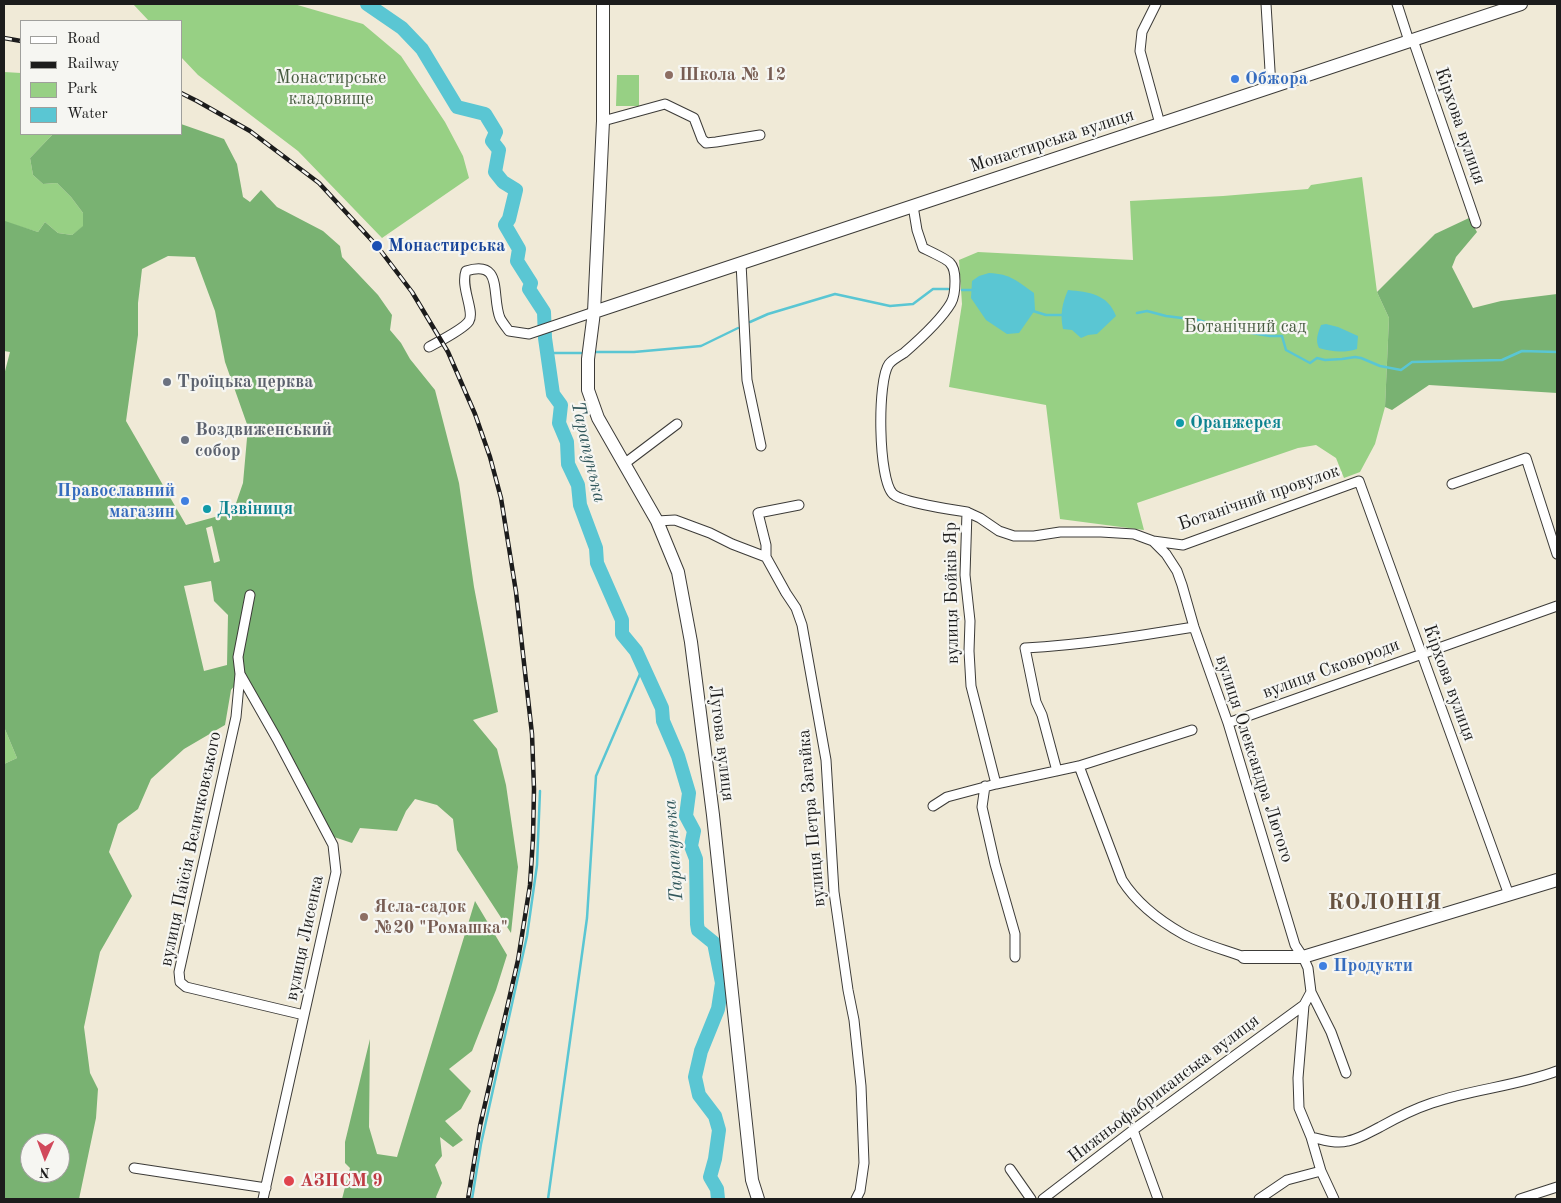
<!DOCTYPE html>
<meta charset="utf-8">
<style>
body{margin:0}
#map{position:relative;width:1561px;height:1203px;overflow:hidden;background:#f0ead7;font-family:"Old Standard TT",serif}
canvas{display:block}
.frame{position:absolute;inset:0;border:5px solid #1c1c1c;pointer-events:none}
.legend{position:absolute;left:20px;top:20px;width:162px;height:115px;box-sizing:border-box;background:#f6f6f2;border:1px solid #9f9f9c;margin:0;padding:6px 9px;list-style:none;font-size:15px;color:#1c1c1c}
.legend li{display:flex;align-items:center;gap:10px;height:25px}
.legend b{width:25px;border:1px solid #9f9f9c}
.north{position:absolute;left:20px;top:1133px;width:50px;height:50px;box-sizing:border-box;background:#f6f6f2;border:1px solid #9f9f9c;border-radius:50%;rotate:182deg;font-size:14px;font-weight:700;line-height:20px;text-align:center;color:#1c1c1c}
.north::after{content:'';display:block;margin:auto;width:18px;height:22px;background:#d1495b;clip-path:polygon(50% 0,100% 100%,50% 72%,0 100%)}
</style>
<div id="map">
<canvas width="1561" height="1203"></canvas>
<div class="frame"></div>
<ul class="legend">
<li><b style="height:6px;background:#fff"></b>Road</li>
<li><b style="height:6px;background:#1c1c1c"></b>Railway</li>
<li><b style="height:14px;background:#97d084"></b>Park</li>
<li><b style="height:14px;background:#5ac6d3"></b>Water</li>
</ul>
<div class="north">N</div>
</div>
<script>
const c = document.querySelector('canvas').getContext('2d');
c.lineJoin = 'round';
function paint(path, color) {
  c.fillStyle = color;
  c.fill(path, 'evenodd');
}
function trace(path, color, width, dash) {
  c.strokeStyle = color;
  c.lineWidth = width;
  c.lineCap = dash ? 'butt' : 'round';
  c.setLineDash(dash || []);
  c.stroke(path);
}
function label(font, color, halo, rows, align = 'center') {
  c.font = font + ' "Old Standard TT",serif';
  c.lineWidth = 4.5;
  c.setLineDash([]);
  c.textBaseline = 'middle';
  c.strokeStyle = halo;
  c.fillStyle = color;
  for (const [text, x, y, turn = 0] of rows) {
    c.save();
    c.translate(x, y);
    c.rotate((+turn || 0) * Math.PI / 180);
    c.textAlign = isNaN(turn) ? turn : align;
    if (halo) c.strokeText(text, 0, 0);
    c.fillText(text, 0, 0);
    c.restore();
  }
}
paint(new Path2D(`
 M133,4h161l69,20 38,32 44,66 18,34 6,22 -87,60 -84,-87 -100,-76 -17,-18v-36h-32z
 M4,72l17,1v61h32l-23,24 3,17 10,9 14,-1 14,14 12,16 1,13 -12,9 -14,-2 -13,-11 -7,10 -33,-10h-1z
 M617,75h22v31h-23z
 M1362,177l15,115 12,26 -4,89 -10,37 -15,28 -16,6 -8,-20 -20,-13 -18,3 -161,55 7,27 -84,-11 -14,-114 -97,-18 13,-83 -3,-44 19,-8 155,8 -3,-59 93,-5 85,-7 3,-4z
 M4,727l13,31 -13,6z`), '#97d084');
paint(new Path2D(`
 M181,124l43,15 13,25 6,33 7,5 11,-12 16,17 46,24 17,15 2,11 36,38 14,20 -2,15 11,13 9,16 25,31 24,93 15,104 24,125 -25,8 24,29 9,36 12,82 -7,66 -54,-83 -4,-31 -16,-14 -22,-6 -9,12 -9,20 -37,-3 -8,15 -18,-6 -89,-164 -14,17 -6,35 -41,24 -33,30 -13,30 -20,15 -9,28 23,44 -32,56 -16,75 6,46 8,16 -2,29 -17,81h-75v-435l13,-6 -13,-31v-352l6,-23 -6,-1v-129l1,-1 33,11 7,-10 13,11 14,2 11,-9v-13l-12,-16 -14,-14 -14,1 -10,-9 -3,-17 23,-24h128zM168,256l27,1 20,54 10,51 23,65 -5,56 -10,29 -47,13 -60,-104 12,-86v-32l4,-34zM212,526l8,35 -6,2 -8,-35zM211,581l3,20 14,14 -1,50 -23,6 -20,-85zM30,1143h30v30h-30z
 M1469,218l8,14 -21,25 -4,10 21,41 28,-7 56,-7v99l-128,-8 -37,25 -7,-3 4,-89 -12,-26 58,-58z
 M475,901l32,54 -11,35 -24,61 -23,18 22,22 -10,18 -16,12 18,19 -10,7 -13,-10 2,19 -7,9 7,18 -6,14 1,2h-95l8,-31 -5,-5v-21l25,-103 -1,88 8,27 20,3z`), '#79b272');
paint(new Path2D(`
 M989,273c22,1 28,8 45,20l1,17 -16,23 -12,1 -21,-14 -15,-22 1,-17 7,-5z
 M1068,290c21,2 40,4 48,26l-19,18 -9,1 -7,3 -9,-8 -9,-1c-3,-15 -1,-25 5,-39z
 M1326,324l12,3 20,9 -1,13c-13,4 -25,3 -38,-1 -4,-8 -1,-15 2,-23z`), '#5ac6d3');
trace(new Path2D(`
 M962,290h12
 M1033,311l13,4h16
 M1137,313l10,-2 19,5 32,4 35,10 37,6h12l4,14 24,13 7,-5 8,2 17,-1 13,-2 6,1 19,8 21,4 11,-8 90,-2 20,-9 35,1
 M750,322l18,-8 67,-20 55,12 23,-2 20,-15h15
 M595,352h39l67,-6 37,-18
 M547,353h34
 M472,1199l9,-55 46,-208 10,-71 3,-74
 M548,1199l39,-281 9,-142 47,-109`), '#5ac6d3', 2.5);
trace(new Path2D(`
 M367,4l35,24 20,21 35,58 28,7 11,18 -4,9 7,9 -4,22 8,10 13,8 -7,29 -4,6 14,24 -2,12 14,22 -2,6 15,23 1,26 8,56 8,11 -2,18 8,19 1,22 10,21 2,20 16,43 1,15 25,57v14l14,17 26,57 1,13 15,35 11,37 -3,23 8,15 -3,15 5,13 1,65 1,6 16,13 8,40 -4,26 -17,42 -6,26 4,18 16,21 4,14 -4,29 -5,18 7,12 1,10`), '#5ac6d3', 14);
const street = new Path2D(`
 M1156,4l-14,28 -2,19 20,73
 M1266,4l5,83
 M1397,4l12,37
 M1413,40l63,183
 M603,121l62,-17 29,14 8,21 4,4 10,-1 44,-7
 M913,206l4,24 6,18c6,3 24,11 27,15 4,4 5,12 5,18 0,7 0,15 -4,22 -10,17 -32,37 -47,50 -5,3 -12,7 -15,11 -12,16 -11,116 4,130 8,8 60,16 74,18l-2,63 5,46 -1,30 2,35 25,98
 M741,263l6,117 14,66
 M429,347c9,-5 35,-18 40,-26 6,-10 -9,-34 -3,-50 38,-12 25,25 34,47 2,4 6,9 9,13l20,3 65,-22
 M624,464l53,-40
 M1452,484l74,-26 31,96
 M967,512l13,6 19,13 15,5h20l26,-4h41l33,2 19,7 30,4 176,-64 150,414
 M657,521l18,-1 35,13 22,11 34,13 20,36 10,15 6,17 24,135 8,132 14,98 6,30 7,66 3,77 -4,28 -4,8
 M1153,541l13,13 11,17 5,14 12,42 34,96 67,222 8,12 5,11 3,24 -7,13 -6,73 1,30 12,29 10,34 13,28
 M766,557v-12l-8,-32 41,-8
 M250,595l-12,62 2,17 -4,43 -57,255 1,10 6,5 118,28
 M240,674l37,65 56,106 3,27 -73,327
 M1228,723l329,-117
 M1079,766l43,114c14,22 38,41 61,54 16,9 42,16 61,23
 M1057,771l-15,-56 -6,-13 -11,-54c57,-3 113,-12 169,-21
 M985,786l-3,21 13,57 20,70v23
 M933,806l14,-9 49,-13 83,-18 113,-36
 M1311,992l20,40 15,41
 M1133,1130l25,69
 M1311,1137c12,3 25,7 37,4 11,-2 22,-9 32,-14 16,-9 34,-18 52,-24 41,-14 85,-17 125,-32
 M134,1168l132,20
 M1010,1169l21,30
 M1043,1199l90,-69 171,-125
 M1259,1199l28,-19 34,-9
 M1520,1199l37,-12`);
const secondary = new Path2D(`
 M603,4v117l-9,191 -6,47v31l10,28 59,103 21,51 13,70 22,173 39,365 6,19
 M594,312l927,-308
 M1244,957h59l254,-77`);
trace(street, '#3c3b38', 11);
trace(secondary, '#3c3b38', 14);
trace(street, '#fff', 9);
trace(secondary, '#fff', 12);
const rail = new Path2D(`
 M4,38l17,3
 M181,93l16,8 53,30 69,52 58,63 35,46 36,60 27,62 15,43 11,41 15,94 16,142 2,55 -1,49 -3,47 -12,75 -38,166 -12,73`);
trace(rail, '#1c1c1c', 4.5);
trace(rail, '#f6f6f2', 2.5, [8]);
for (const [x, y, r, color] of [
 [669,75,5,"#8d6e63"],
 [1235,79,5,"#3f7fe0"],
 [377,246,6,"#1a4fb4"],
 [167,382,5,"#6b7280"],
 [1180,423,5,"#0f9aa8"],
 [185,440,5,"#6b7280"],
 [185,501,5,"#3f7fe0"],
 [207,509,5,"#0f9aa8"],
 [364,917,5,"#8d6e63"],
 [1323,966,5,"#3f7fe0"],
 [289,1181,6,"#e0444e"]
]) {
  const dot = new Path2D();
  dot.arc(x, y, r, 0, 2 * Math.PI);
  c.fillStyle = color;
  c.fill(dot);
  trace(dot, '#f6f6f2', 2);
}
label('bold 18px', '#785e54', '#f6f6f2', [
 ["Школа № 12",679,75],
 ["Ясла-садок",374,907],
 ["№20 \"Ромашка\"",374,928]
], 'left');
label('18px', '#475b40', '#f6f6f2', [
 ["Монастирське",331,78],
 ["кладовище",331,99],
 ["Ботанічний сад",1245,327]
]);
label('bold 18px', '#366cbe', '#f6f6f2', [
 ["Обжора",1245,79],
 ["Православний",175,491,"right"],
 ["магазин",175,512,"right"],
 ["Продукти",1333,966]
], 'left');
label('18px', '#1c1c1c', '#f6f6f2', [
 ["Кірхова вулиця",1460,126,71],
 ["Монастирська вулиця",1052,141,-18],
 ["Ботанічний провулок",1259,498,-19],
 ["вулиця Бойків Яр",952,593,-91],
 ["вулиця Сковороди",1331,669,-20],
 ["Кірхова вулиця",1449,683,70],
 ["Лугова вулиця",721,743,83],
 ["вулиця Олександра Лютого",1254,759,72],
 ["вулиця Петра Загайка",812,818,-95],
 ["вулиця Паїсія Величковського",191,849,-78],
 ["вулиця Лисенка",305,938,-78],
 ["Нижньофабриканська вулиця",1164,1089,-37]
]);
label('bold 18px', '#164399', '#f6f6f2', [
 ["Монастирська",388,246]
], 'left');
label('bold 18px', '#5b616d', '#f6f6f2', [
 ["Троїцька церква",177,382],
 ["Воздвиженський",195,430],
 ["собор",195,451]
], 'left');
label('bold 18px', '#0d838f', '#f6f6f2', [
 ["Оранжерея",1190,423],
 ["Дзвіниця",217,509]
], 'left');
label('bold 18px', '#be3a42', '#f6f6f2', [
 ["АЗПСМ 9",300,1181]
], 'left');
label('italic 19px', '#32585c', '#f6f6f2', [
 ["Тарапунька",588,452,77],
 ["Тарапунька",674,851,-94]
]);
c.letterSpacing = '1px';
label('bold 22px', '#665240', '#f6f6f2', [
 ["КОЛОНІЯ",1385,903]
]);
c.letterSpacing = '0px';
</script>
